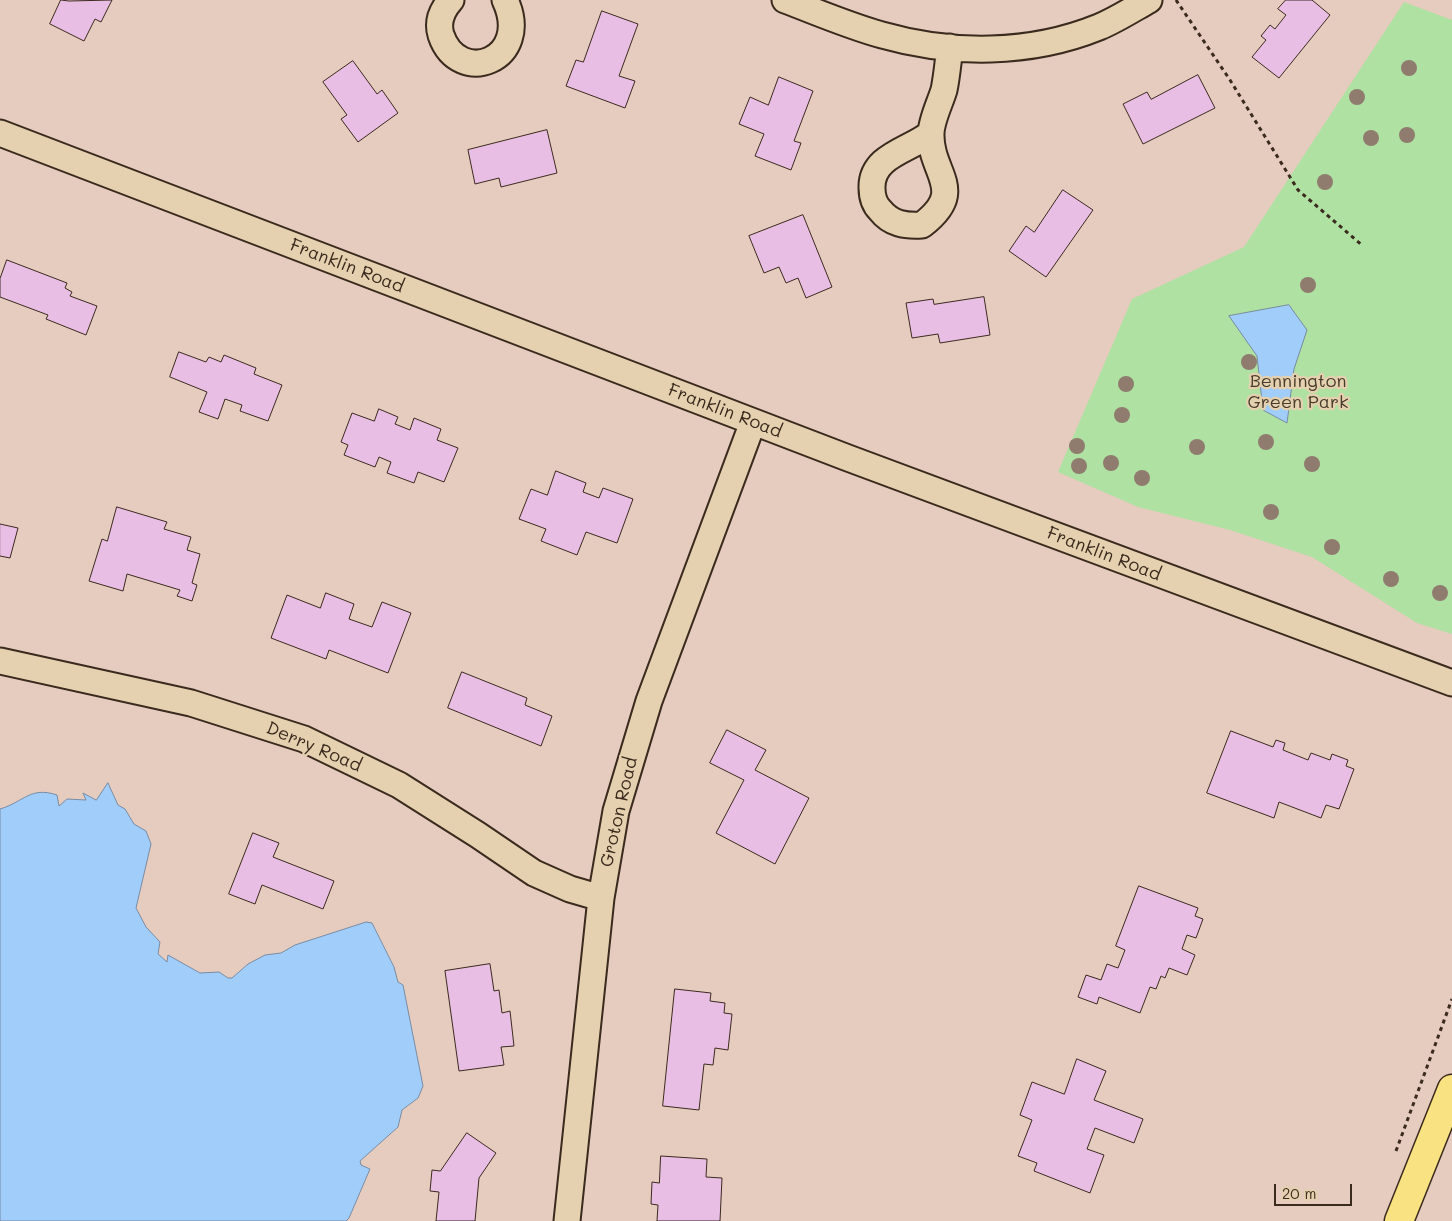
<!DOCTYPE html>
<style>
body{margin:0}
#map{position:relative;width:1452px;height:1221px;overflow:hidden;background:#e6cbbf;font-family:Mali,sans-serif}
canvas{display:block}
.scale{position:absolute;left:1274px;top:1184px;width:78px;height:22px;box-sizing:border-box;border:2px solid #3b2a1e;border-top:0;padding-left:6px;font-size:15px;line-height:18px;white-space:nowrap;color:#3b2a1e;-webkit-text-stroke:4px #e5d1af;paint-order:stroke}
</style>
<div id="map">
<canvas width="1452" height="1221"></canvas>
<div class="scale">20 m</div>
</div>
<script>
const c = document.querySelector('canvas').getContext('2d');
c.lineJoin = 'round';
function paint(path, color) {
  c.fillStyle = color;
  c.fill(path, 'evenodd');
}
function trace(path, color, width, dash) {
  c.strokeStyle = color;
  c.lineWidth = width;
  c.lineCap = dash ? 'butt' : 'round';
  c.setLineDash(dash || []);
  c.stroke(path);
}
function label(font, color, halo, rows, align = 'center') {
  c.font = font + ' Mali,sans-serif';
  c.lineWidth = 4.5;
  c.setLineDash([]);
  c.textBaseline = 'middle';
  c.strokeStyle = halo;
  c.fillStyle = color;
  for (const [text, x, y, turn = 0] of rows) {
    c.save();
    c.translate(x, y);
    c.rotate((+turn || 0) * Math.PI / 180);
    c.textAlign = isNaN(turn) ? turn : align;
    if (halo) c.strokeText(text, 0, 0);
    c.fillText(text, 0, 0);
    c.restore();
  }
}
paint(new Path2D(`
 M1404,2l48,18v614l-35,-11 -105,-66 -82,-27 -92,-23 -80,-35 74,-173 112,-52z`), '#afe1a2');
const water = new Path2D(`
 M1289,305l18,25 -13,39 -7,54 -24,-13 -6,-54 -28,-40z
 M108,783l10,22 7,4 9,15 12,7 5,13 -15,64 10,19 14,15 -2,12 9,8 1,-7 32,18 19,-1 9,6h4l16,-14 17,-9 16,-2 14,-8 71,-23 6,1 22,44 4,15 5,3 20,101 -5,12 -16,12 -4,17 -38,34 1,4 9,4 -21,49 -3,3h-346v-412c24,-7 30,-23 57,-14l2,11 8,-7 19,1 -3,-7 13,7z`);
paint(water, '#a1cdfb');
trace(water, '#788ca3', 1);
const building = new Path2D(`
 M61,0l8,1 43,-1 -11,22 -6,-3 -11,22 -34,-17z
 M1286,0h26l18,15 -51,63 -27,-21 14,-17 -5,-4 9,-11 5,4 11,-14 -8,-6z
 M602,11l36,13 -19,52 16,5 -10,27 -59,-22 10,-26 7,2z
 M353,61l24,33 5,-4 16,23 -40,29 -17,-23 6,-4 -24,-33z
 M1198,75l17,33 -72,36 -20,-40 24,-12 4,7z
 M779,77l34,14 -19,50 7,2 -10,27 -36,-14 9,-22 -25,-10 11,-27 18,8z
 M547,130l10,43 -56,14 -2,-9 -24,6 -7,-34z
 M1063,190l30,20 -47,67 -37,-26 17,-25 8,6z
 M803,215l29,72 -26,11 -8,-20 -12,5 -7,-16 -15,6 -15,-37z
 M7,260l60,23 -2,5 7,4 -2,4 27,10 -11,29 -40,-16 2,-4 -48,-18v-18z
 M984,297l6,38 -50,8 -2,-9 -26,4 -6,-35 27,-4 1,5z
 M179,352l27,10 3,-5 12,5 3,-7 32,13 -2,6 28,11 -14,36 -28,-10 2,-6 -17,-6 -7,20 -19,-7 8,-20 -37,-15z
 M379,409l19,8 -3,7 15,6 4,-12 27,11 -4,11 21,8 -14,34 -26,-10 -4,11 -27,-10 4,-11 -12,-5 -4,10 -31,-12 4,-10 -7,-3 11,-29 22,8z
 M556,471l30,12 -3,9 16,6 4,-10 30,11 -16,44 -31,-11 -9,23 -36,-14 5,-12 -27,-10 12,-30 16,6z
 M117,507l50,15 -3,7 27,8 -4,13 13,4 -8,29 5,2 -5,16 -15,-5 3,-6 -53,-16 -4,17 -34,-10 13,-42 5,2z
 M0,524l18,4 -8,30 -10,-2z
 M326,593l28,11 -5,15 23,8 10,-25 29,11 -23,60 -59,-23 -3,9 -55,-21 16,-43 33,13z
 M462,672l65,26 -2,7 27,11 -11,30 -93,-38z
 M727,730l39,20 -11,20 54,28 -34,66 -59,-31 28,-53 -34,-17z
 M1231,731l42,16 3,-7 9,3 -2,7 25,10 3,-7 19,7 2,-6 16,6 -2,6 8,3 -15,40 -13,-4 -5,13 -42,-16 -5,16 -67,-25z
 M253,833l26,10 -6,14 61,24 -11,28 -61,-24 -7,19 -26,-10z
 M1139,886l59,22 -3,8 8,3 -7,19 -9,-3 -5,14 13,6 -8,20 -18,-7 -4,10 -4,-2 -5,13 -6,-2 -10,26 -41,-16 -2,7 -19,-7 8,-22 15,5 6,-16 11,4 7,-18 -9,-4z
 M490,964l4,27 5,-1 3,23 8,-2 4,35 -13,1 3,18 -45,6 -14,-100z
 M675,989l36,4 -1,8 15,2 -1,10 8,1 -4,36 -13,-2 -2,17 -9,-1 -5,46 -36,-4z
 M1077,1059l29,12 -12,29 49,19 -9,24 -39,-15 -8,21 17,6 -14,38 -56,-22 3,-8 -19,-7 14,-36 -12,-5 12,-33 32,12z
 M467,1133l29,20 -17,25 -4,43h-39l3,-29 -9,-1 2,-21 8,1z
 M661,1156l46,3 -1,18 16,1 -2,43h-63l1,-16 -7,-1 1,-22 7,1z`);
paint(building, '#e9bee4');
trace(building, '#3b2a1e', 1);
const minor = new Path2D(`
 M451,0c-9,10 -14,22 -10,35 18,53 92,25 64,-35
 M785,0c32,12 64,26 97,35 70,20 148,20 217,-8 17,-7 34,-18 50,-27
 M0,133l848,325 604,225
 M931,133c-20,17 -60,22 -59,55 0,9 2,16 8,22 11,14 25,16 42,15 46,-35 8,-51 9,-91 0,-13 9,-31 13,-44 3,-14 4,-29 6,-43
 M0,661l191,42 113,36 95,46 79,50 56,38 36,16 31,9
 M567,1221l34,-323 15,-87 33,-110 104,-279`);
const major = new Path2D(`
 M1399,1221l53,-132`);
trace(minor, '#3b2a1e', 29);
trace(major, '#3b2a1e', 31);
trace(new Path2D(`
 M1176,0l54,80 68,110 65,56
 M1396,1151l56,-152`), '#3b2a1e', 3, [4, 4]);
trace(minor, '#e5d1af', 25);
trace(major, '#f8e281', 28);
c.fillStyle = '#8f7c6e';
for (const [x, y] of [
 [1409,68],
 [1357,97],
 [1407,135],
 [1371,138],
 [1325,182],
 [1308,285],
 [1249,362],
 [1126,384],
 [1122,415],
 [1266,442],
 [1077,446],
 [1197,447],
 [1111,463],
 [1312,464],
 [1079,466],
 [1142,478],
 [1271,512],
 [1332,547],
 [1391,579],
 [1440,593]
]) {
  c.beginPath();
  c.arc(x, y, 8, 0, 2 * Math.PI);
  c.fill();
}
label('18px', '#3b2a1e', '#e5d1af', [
 ["Franklin Road",347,266,21],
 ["Franklin Road",725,411,21],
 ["Franklin Road",1104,554,21],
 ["Derry Road",314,747,23],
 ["Groton Road",619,812,-77]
]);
label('18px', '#473c2b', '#e5d1af', [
 ["Bennington",1298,381],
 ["Green Park",1298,402]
]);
</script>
